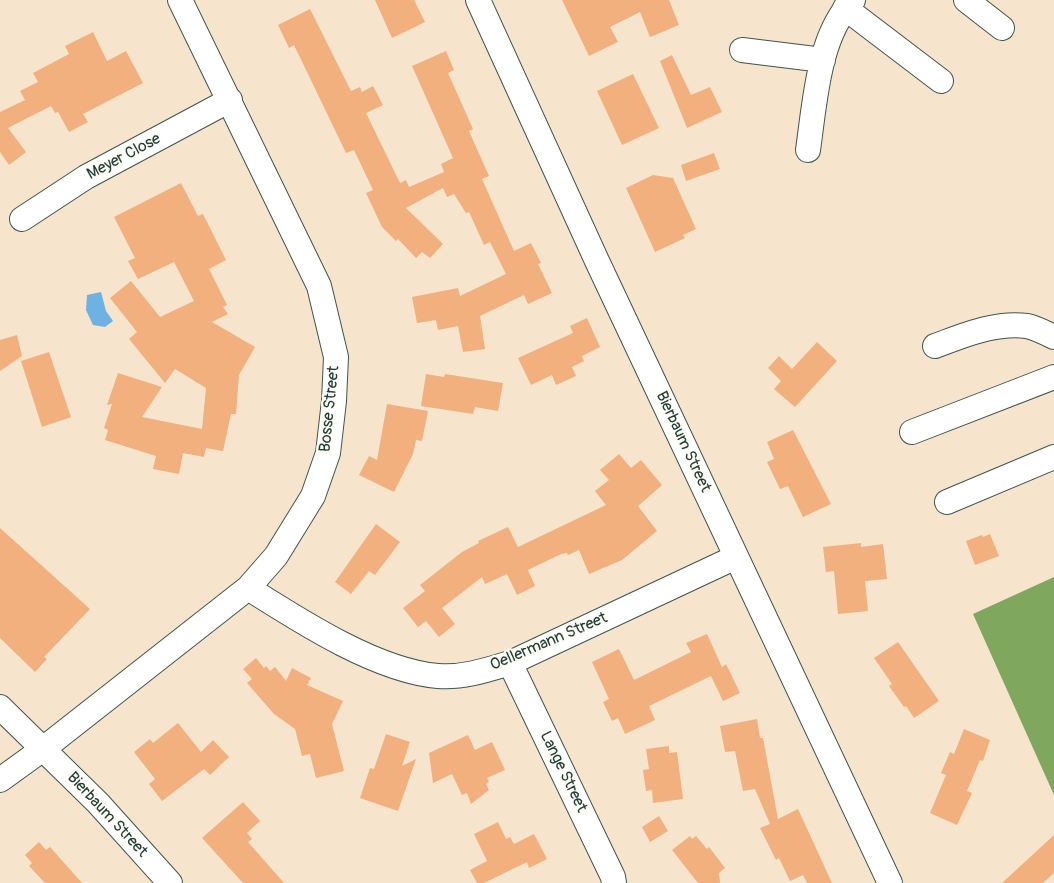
<!DOCTYPE html>
<style>
body{margin:0}
canvas{display:block;background:#f6e4cd}
</style>
<canvas width="1054" height="883"></canvas>
<script>
const c = document.querySelector('canvas').getContext('2d');
c.lineJoin = 'round';
function paint(path, color) {
  c.fillStyle = color;
  c.fill(path, 'evenodd');
}
function trace(path, color, width, dash) {
  c.strokeStyle = color;
  c.lineWidth = width;
  c.lineCap = dash ? 'butt' : 'round';
  c.setLineDash(dash || []);
  c.stroke(path);
}
function label(font, color, halo, rows, align = 'center') {
  c.font = font + ' Pangolin,sans-serif';
  c.lineWidth = 4.5;
  c.setLineDash([]);
  c.textBaseline = 'middle';
  c.strokeStyle = halo;
  c.fillStyle = color;
  for (const [text, x, y, turn = 0] of rows) {
    c.save();
    c.translate(x, y);
    c.rotate((+turn || 0) * Math.PI / 180);
    c.textAlign = isNaN(turn) ? turn : align;
    if (halo) c.strokeText(text, 0, 0);
    c.fillText(text, 0, 0);
    c.restore();
  }
}
paint(new Path2D(`
 M1054,577v218l-81,-181z`), '#80a75e');
paint(new Path2D(`
 M101,292l5,19 7,10 -8,6 -12,-2 -7,-15 1,-15z`), '#6eb1e3');
paint(new Path2D(`
 M375,0h39l11,22 -33,16z
 M562,0h107l10,25 -29,12 -10,-25 -30,15 8,15 -29,14z
 M310,9l41,82 9,-4 2,5 11,-6 10,19 -17,8 34,70 6,-3 3,7 35,-15 -3,-8 12,-6 -41,-92 34,-15 8,19 -6,3 25,56 -4,2 20,45 -7,3 32,72 17,-8 10,20 -3,1 14,29 -24,11 -4,-9 -44,21 5,33 -22,3 -5,-26 -20,4 -2,-10 -19,3 -5,-26 46,-9 2,8 46,-22 -16,-32 -6,3 -15,-33 -3,1 -12,-19 -7,3 -4,-9 -37,20 37,36 -13,14 -8,-6 -6,6 -18,-19 -2,2 -14,-14 -16,-34 7,-3 -19,-40 -8,3 -52,-108 -5,3 -11,-23z
 M93,32l14,29 19,-10 17,32 -60,31 5,8 -19,10 -11,-20 -3,1 -4,-7 -43,22 18,24 -17,13 -9,-13v-40l25,-12 -5,-9 18,-9 -5,-9 36,-19 -4,-8z
 M672,55l19,40 19,-8 12,25 -35,16 -27,-67z
 M633,74l26,54 -37,17 -25,-54z
 M714,153l6,16 -34,12 -5,-16z
 M653,175l20,3 23,51 -13,6 2,3 -30,14 -29,-64z
 M181,183l17,33 5,-2 23,46 -17,9 18,36 -4,2 5,7 -16,8 43,25 -16,28 -3,39h-5l-8,37 -17,-3 -2,9 -21,-4 -4,21 -26,-5 3,-13 -51,-16 3,-10 -4,-2 8,-24 -5,1 11,-32 44,14 -20,30 60,12 4,-41 -31,-19 -10,14 -36,-44 8,-7 -27,-34 21,-17 29,36 34,-16 -20,-39 -36,17 -10,-18 7,-3 -21,-41z
 M587,318l13,29 -18,9 2,5 -12,6 4,9 -20,9 -4,-10 -21,10 -13,-27 55,-25 -3,-7z
 M17,335l5,21 -22,15v-31z
 M817,342l20,19 -42,46 -21,-18 7,-8 -13,-13 11,-12 13,13z
 M49,352l22,65 -29,10 -21,-66z
 M426,374l18,3 1,-3 58,9 -5,28 -23,-4 -2,7 -52,-8z
 M387,404l41,7 -6,30 -6,-1 -3,14 -19,38 -35,-17 10,-19 8,4z
 M793,430l38,74 -28,13 -15,-31 -8,3 -13,-27 7,-3 -7,-17z
 M619,454l12,14 10,-8 21,25 -24,21 19,25 -35,29 -33,14 -10,-24 -11,5 -1,-2 -6,1 -33,16 7,16 -18,9 -10,-21 -22,10 -3,-7 -40,31 13,16 -16,13 -13,-16 -8,6 -15,-19 22,-17 -5,-6 42,-33 17,-9 -1,-2 30,-14 10,20 88,-42 -11,-14 14,-11 -9,-10z
 M376,524l24,18 -25,33 -6,-4 -18,23 -16,-12z
 M0,528l90,81 -46,48 3,2 -12,13 -35,-34z
 M990,534l9,22 -24,9 -9,-24 16,-6 1,2z
 M861,543v4l22,-3 4,35 -22,2 3,30 -30,3 -4,-43 -8,1 -3,-25z
 M707,634l15,33 4,-3 14,29 -17,8 -12,-25 -62,30 6,14 -30,14 -7,-16 -6,3 -9,-19 6,-3 -17,-37 27,-13 15,31 57,-28 -5,-9z
 M898,642l41,59 -25,17 -8,-12 -2,1 -15,-21 3,-2 -18,-26z
 M256,658l8,10 2,-2 4,5 5,-4 11,14 6,-13 19,10 -4,7 36,16 -11,23 12,47 -28,7 -6,-24 -8,2 -7,-27 -21,-15 -27,-31 5,-4 -9,-10z
 M757,719l3,19h3l15,81 20,-10 34,74h-25l-4,-8 -13,6 -11,-23 -3,2 -16,-32 10,-4 -15,-35 -12,2 -8,-40 -10,1 -5,-26z
 M178,723l23,29 12,-12 16,17 -19,18 -6,-6 -42,32 -13,-17 6,-5 -21,-27 16,-13 3,4z
 M964,729l26,11 -7,21 -3,-1 -13,31 5,2 -15,32 -27,-12 16,-38 -5,-2 9,-21 4,2z
 M386,734l24,8 -8,24 14,-7 -18,52 -38,-13 10,-30 4,1z
 M468,735l7,15 17,-8 13,28 -18,8 2,4 -3,2 3,6 -18,14 -4,-11 -5,2 -10,-21 -19,9 -4,-30z
 M669,746v7l8,-1 6,47 -30,4 -1,-13 -6,1 -3,-21 6,-1 -3,-20z
 M243,802l17,19 -13,12 5,6 -4,3 36,41h-41l-41,-45z
 M659,816l9,15 -18,11 -8,-15z
 M498,822l8,17 4,-2 4,7 20,-10 13,25 -18,9 -2,-6 -43,21h-7l-7,-13 17,-9 -13,-27z
 M1054,835v38l-11,10h-41z
 M690,836l2,3 4,-3 11,13 2,-2 16,21 -6,5 1,10h-22l-26,-33z
 M39,842l7,8 4,-3 32,36h-37l-16,-17 3,-3 -7,-8z`), '#f1b07d');
const minor = new Path2D(`
 M478,0l119,261 293,622
 M966,0l36,28
 M845,8l96,73
 M742,50l81,10
 M808,150c7,-48 10,-114 45,-150
 M22,219l64,-42 144,-77
 M935,346c30,-11 60,-24 92,-20 9,2 19,7 27,11
 M912,432l142,-55
 M947,502l107,-45
 M248,588c52,33 129,83 190,88 25,2 49,-6 72,-13l226,-106
 M510,663l103,214 1,6
 M0,707l98,96 72,80
 M0,780l43,-31 205,-161 28,-32 37,-60 15,-43 6,-52 2,-44 -17,-71 -139,-286`);
trace(minor, '#3f564b', 26);
trace(minor, '#fff', 24);
label('16px', '#1f3d34', '#fdfcf7', [
 ["Meyer Close",124,157,-28],
 ["Bosse Street",330,409,-84],
 ["Bierbaum Street",683,442,65],
 ["Oellermann Street",549,642,-23],
 ["Lange Street",563,772,64],
 ["Bierbaum Street",107,815,47]
]);
</script>
